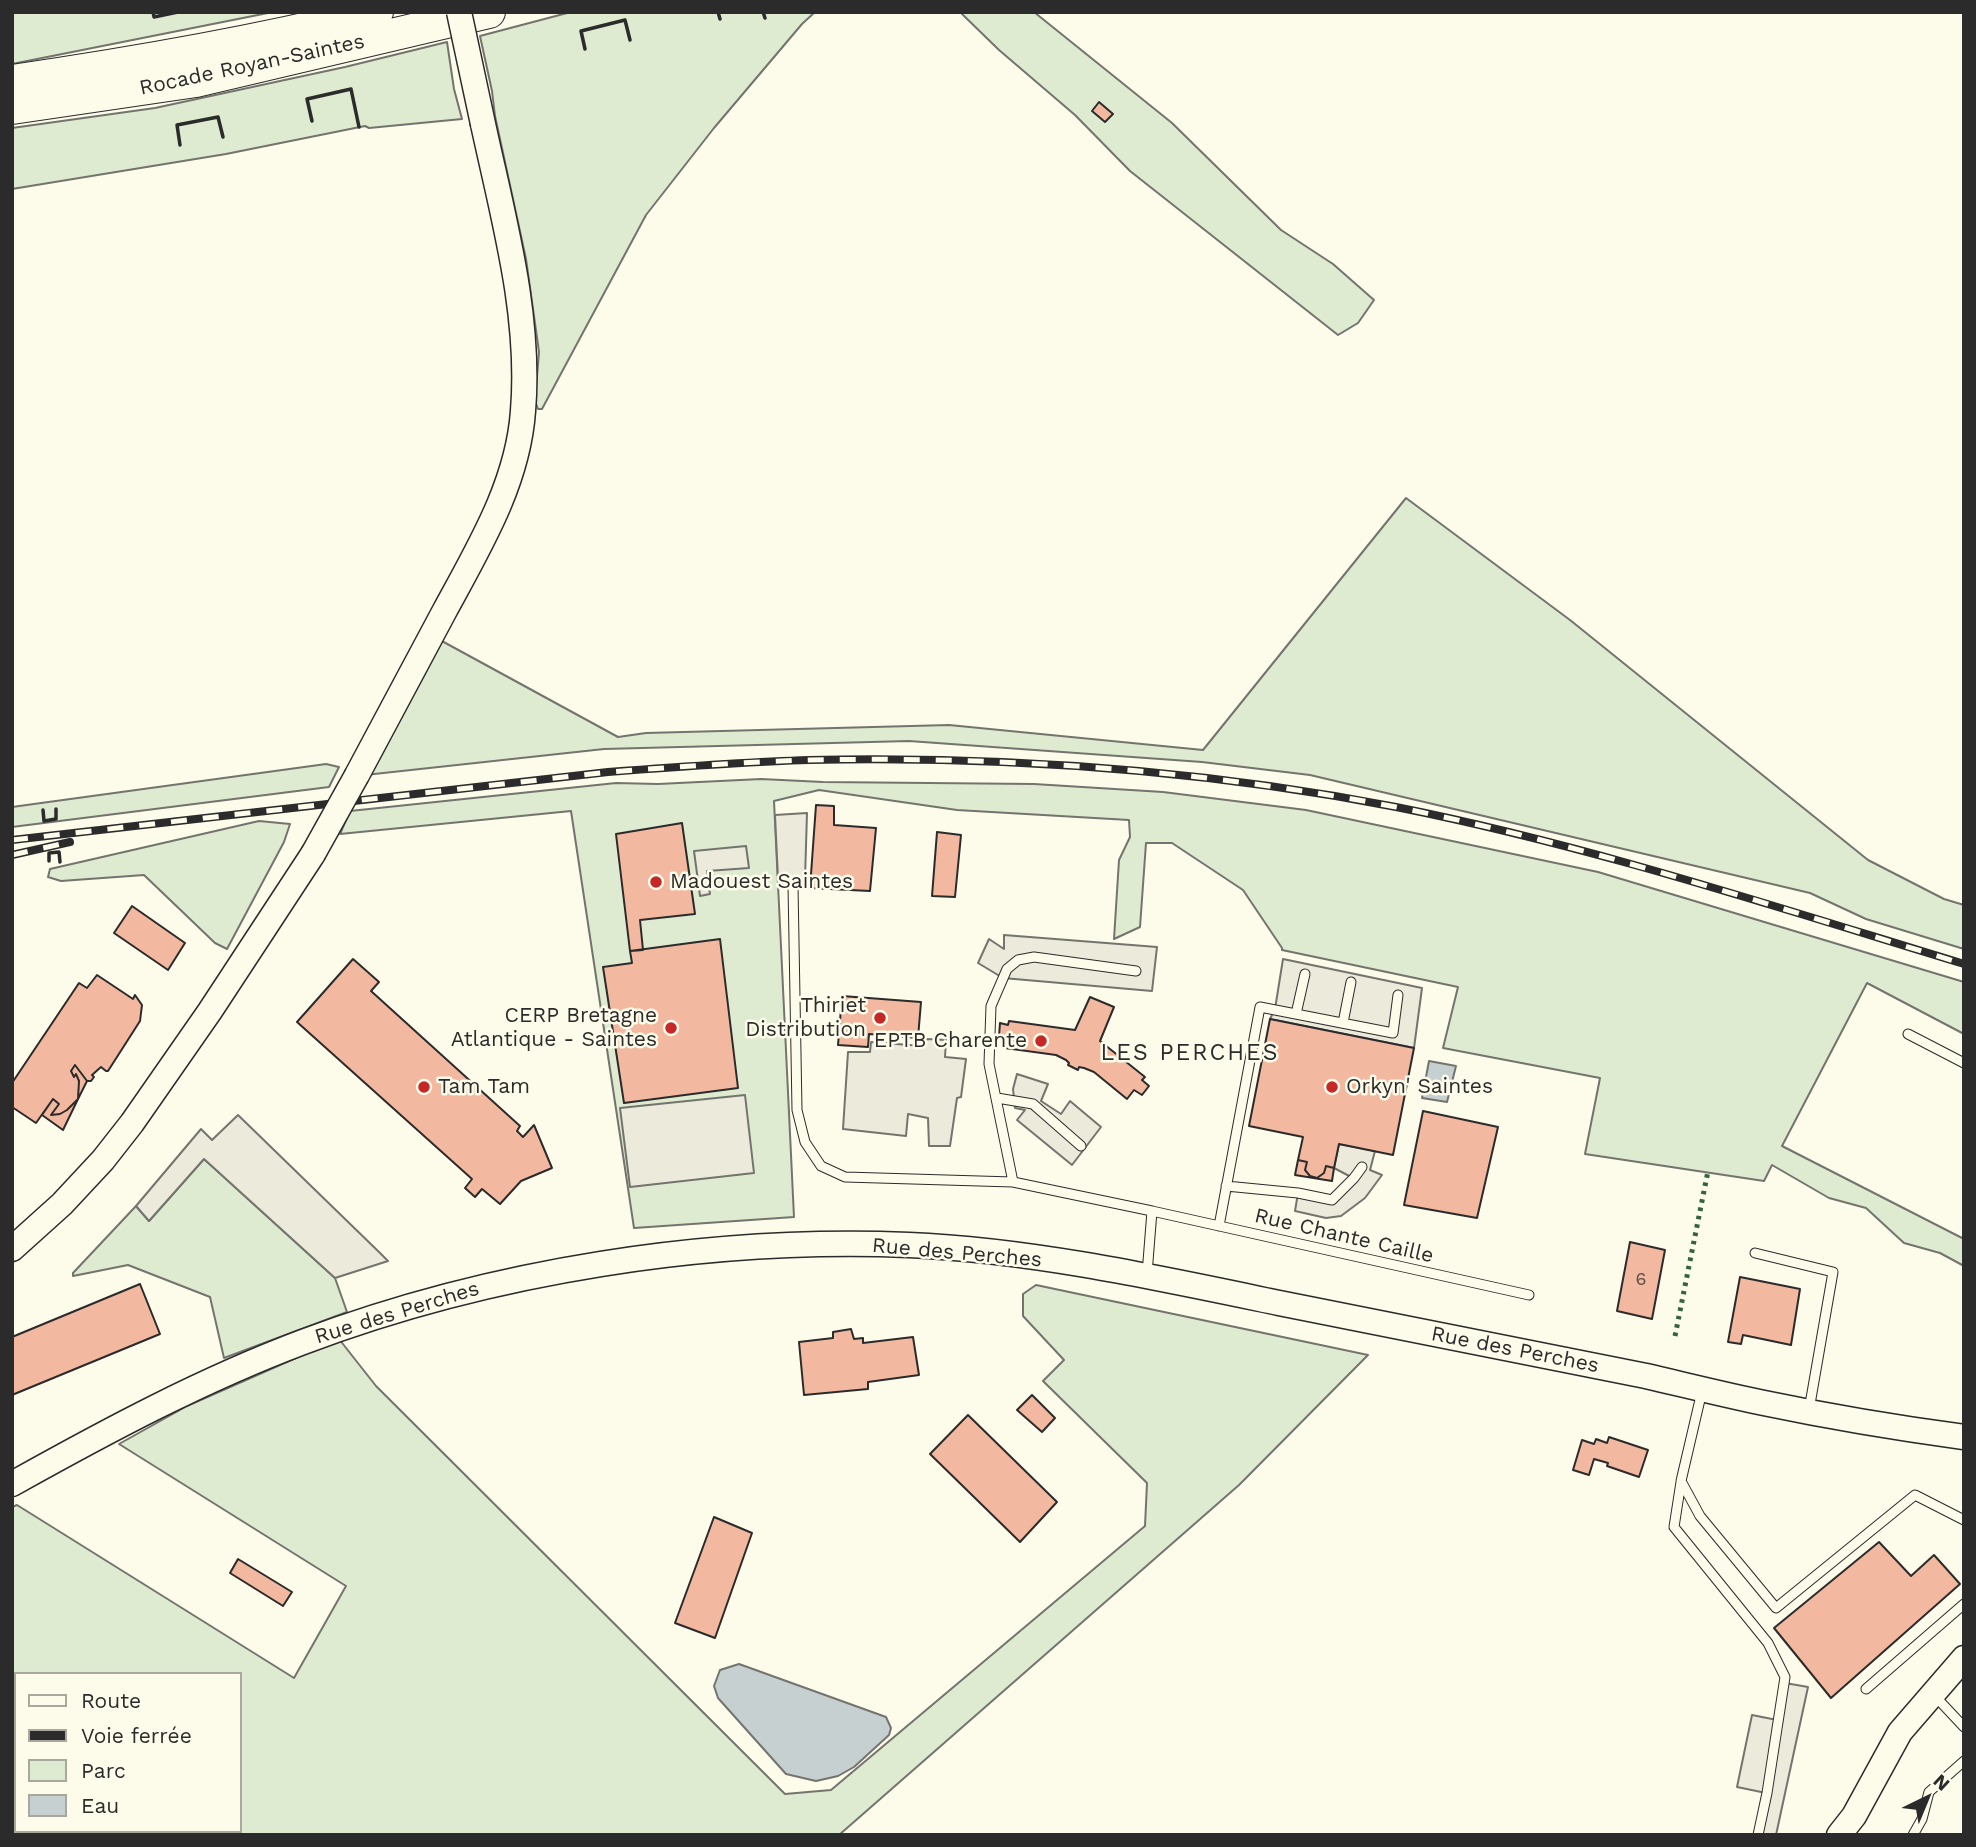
<!DOCTYPE html>
<meta charset="utf-8">
<style>
body{margin:0}
#map{position:relative;width:1976px;height:1847px;overflow:hidden;background:#fdfbea;font-family:"Work Sans",sans-serif}
canvas{display:block}
.frame{position:absolute;inset:0;border:14px solid #2b2b2b;pointer-events:none}
.legend{position:absolute;left:14px;top:1672px;width:228px;height:161px;box-sizing:border-box;background:#fdfbea;border:2px solid #a9a89e;margin:0;padding:9px 12px;list-style:none;font-size:21px;color:#2b2b2b}
.legend li{display:flex;align-items:center;gap:14px;height:35px}
.legend b{width:35px;border:2px solid #a9a89e}
.north{position:absolute;left:1892px;top:1763px;width:70px;height:70px;-webkit-text-stroke:5px #fdfbea;paint-order:stroke;rotate:43deg;font-size:19px;font-weight:700;line-height:28px;text-align:center;color:#2b2b2b}
.north::after{content:'';display:block;margin:auto;width:24px;height:32px;background:#2b2b2b;clip-path:polygon(50% 0,100% 100%,50% 72%,0 100%)}
</style>
<div id="map">
<canvas width="1976" height="1847"></canvas>
<div class="frame"></div>
<ul class="legend">
<li><b style="height:9px;background:#fdfbea"></b>Route</li>
<li><b style="height:9px;background:#2b2b2b"></b>Voie ferrée</li>
<li><b style="height:19px;background:#deebd1"></b>Parc</li>
<li><b style="height:19px;background:#c7d0d0"></b>Eau</li>
</ul>
<div class="north">N</div>
</div>
<script>
const c = document.querySelector('canvas').getContext('2d');
c.lineJoin = 'round';
function paint(path, color) {
  c.fillStyle = color;
  c.fill(path, 'evenodd');
}
function trace(path, color, width, dash) {
  c.strokeStyle = color;
  c.lineWidth = width;
  c.lineCap = dash ? 'butt' : 'round';
  c.setLineDash(dash || []);
  c.stroke(path);
}
function label(font, color, halo, rows, align = 'center') {
  c.font = font + ' "Work Sans",sans-serif';
  c.lineWidth = 5;
  c.setLineDash([]);
  c.textBaseline = 'middle';
  c.strokeStyle = halo;
  c.fillStyle = color;
  for (const [text, x, y, turn = 0] of rows) {
    c.save();
    c.translate(x, y);
    c.rotate((+turn || 0) * Math.PI / 180);
    c.textAlign = isNaN(turn) ? turn : align;
    if (halo) c.strokeText(text, 0, 0);
    c.fillText(text, 0, 0);
    c.restore();
  }
}
const green = new Path2D(`
 M12,12h261l-261,52z
 M571,12h244l-13,12 -88,104 -68,87 -104,194h-4l-3,-8 4,-49 -13,-93 -31,-143 -3,-25 -12,-55z
 M960,12h74l138,111 109,107 52,34 41,36 -16,23 -20,12 -208,-164 -55,-56 -76,-65z
 M447,42l7,47 8,30 -93,9 -4,-2 -139,28 -214,35v-61l143,-20 190,-41z
 M1406,498l164,122 298,240 76,39 20,6v44l-98,-30 -56,-26 -500,-118 -108,-13 -293,-21 -305,8 -239,26 75,-135 178,97 28,-4 303,-8 254,25z
 M326,764l13,3 -10,20 -317,40v-20z
 M761,779l62,3 211,2 129,8 143,18 292,62 366,110v52l-97,-51 -85,163 182,93v27l-24,-13 -36,-10 -38,-35 -37,-10 -57,-33 -8,16 -179,-27 15,-76 -157,-30 15,-61 -176,-37v-2l-39,-58 -71,-47h-26l-6,84 -26,12 5,-79 11,-23 -1,-17 -172,-10 -138,-20 -45,11 20,416 -160,11 -63,-417 -231,23 10,-23 266,-28 42,1z
 M259,821l31,3 -6,18 -57,107 -12,-6 -71,-68 -83,6 -13,-4 2,-8z
 M204,1159l131,119 12,34 -123,46 -14,-61 -82,-32 -55,11v-3l63,-67 13,15z
 M1036,1285l332,70 -129,130 -400,350h-827v-328l5,-2 277,173 52,-92 -227,-142 68,-38 152,-67 37,47 409,408 46,-4 314,-264 2,-43 -104,-102 21,-21 -41,-44v-22zM16,1674h224v157h-224z`);
paint(green, '#deebd1');
trace(green, '#74746e', 2);
const parking = new Path2D(`
 M807,813l-2,66 -27,-1 -3,-63z
 M746,846l3,22 -42,3 3,23 -10,2 -6,-45z
 M1004,935l153,12 -5,44 -149,-13 -25,-15 11,-24 15,10z
 M1283,959l139,29 -8,60 -144,-29 5,-10z
 M927,1039l19,1 -1,17 21,2 -5,38 -4,1 -7,48h-21l-1,-28 -20,-4 -2,22 -63,-7 5,-77h22l1,-10 51,4z
 M1017,1074l31,10 -7,17 20,13 9,-13 31,26 -29,38 -55,-45 8,-10 -10,-2 -2,-19z
 M745,1095l9,78 -124,14 -10,-79z
 M238,1115l141,137 9,9 -53,17 -131,-119 -55,62 -13,-15 65,-77 11,11z
 M1339,1144l36,7 -5,19 12,5 -17,23 -24,18 -15,2 -31,-7 3,-18 34,7 21,-22 -19,-10z
 M1785,1683l23,4 -32,148h-18l8,-42 -29,-6 15,-72 25,5z`);
paint(parking, '#eceadb');
trace(parking, '#74746e', 2);
const water = new Path2D(`
 M1429,1061l27,5 -9,36 -25,-4z
 M739,1664l147,53 5,11 -2,7 -35,32 -16,9 -22,5 -30,-7 -68,-76 -4,-12 6,-16z`);
paint(water, '#c7d0d0');
trace(water, '#74746e', 2);
const building = new Path2D(`
 M1099,102l14,12 -8,8 -13,-11z
 M816,805l18,1v19l42,3 -6,63 -60,-3z
 M682,823l13,91 -55,6 3,30 -13,1 -14,-117z
 M937,832l24,3 -6,62 -23,-1z
 M132,906l53,37 -17,27 -54,-37z
 M720,939l18,149 -114,15 -21,-136 29,-4 -2,-12z
 M353,959l26,23 -8,9 149,135 -3,5 6,6 11,-12 18,43 -31,13 -21,23 -18,-15 -7,8 -10,-9 7,-9 -175,-157z
 M97,975l36,24 2,-4 7,10 -2,16 -32,50h-2l-5,-4 -9,8 2,2 -3,4h-4l-12,-16 -4,6 3,6 2,-3 3,7 -1,18 -11,11 -7,4 -9,1 8,-11 -6,-5 -17,24 -24,-16v-24l67,-100 8,5z
 M842,996l79,6 -3,36 -49,-4 -1,13 -30,-2z
 M1090,997l24,10 -14,34 45,36 -3,3 7,6 -7,9 -8,-5 -7,9 -33,-27 -10,-4 -5,-1 -1,3 -10,-5 1,-2 -3,-3 -10,-5 -51,-7 2,-11 -8,-1 1,-13 8,2 1,-4 66,9z
 M1270,1019l144,29 -21,107 -54,-11 -5,24 -8,-2 -2,7 -7,5 -7,-2 -5,-6 2,-8 -9,-2 5,-23 -54,-11z
 M75,1065l12,16 -9,18 1,-18 -3,-7 -2,3 -3,-6z
 M53,1099l6,5 -8,11 9,-1 7,-4 11,-11 -15,31 -21,-15z
 M1423,1111l75,16 -21,91 -73,-13z
 M1298,1160l9,2 -2,8 5,6 7,2 7,-5 2,-7 8,2 -2,13 -37,-6z
 M1630,1242l35,8 -13,69 -35,-8z
 M1740,1277l60,12 -9,56 -48,-10 -2,9 -13,-2z
 M140,1284l20,50 -148,61v-58z
 M851,1329l3,10 9,-1v5l50,-6 6,38 -51,7v7l-64,6 -5,-53 34,-4v-6z
 M1032,1395l23,23 -13,14 -25,-22z
 M968,1415l89,87 -37,40 -90,-88z
 M1609,1437l39,13 -9,27 -32,-11 1,-3 -14,-4 -5,16 -16,-5 9,-30 12,4 2,-5 11,4z
 M714,1517l38,16 -37,105 -40,-15z
 M1879,1542l32,34 23,-21 26,29 -129,114 -57,-70z
 M238,1559l54,33 -9,14 -53,-33z`);
paint(building, '#f2b8a0');
trace(building, '#2b2b2b', 2);
const lane = new Path2D(`
 M793,885l4,225 8,32 16,24 24,11 168,5 139,29
 M1296,1014l9,-40
 M1343,1023l8,-41
 M1908,1034l56,29
 M997,1098l36,6 48,42
 M1013,1182l-24,-118 2,-58 16,-37 11,-9 16,-3 102,14
 M1226,1186l72,7 34,7 22,-22 8,-11
 M1219,1226l41,-219 133,26 5,-38
 M1755,1253l78,19 -24,138
 M1147,1274l5,-63 377,84
 M1702,1391l-21,90 19,35 76,92 139,-113 49,25
 M1681,1482l-7,45 94,116 17,34 -18,116 -9,42
 M1866,1689l98,-85
 M1934,1695l30,32
 M1913,1835l9,-16 7,-27 35,-31`);
const secondary = new Path2D(`
 M357,775c29,-55 58,-109 87,-163 34,-63 74,-128 79,-201 8,-96 -20,-194 -40,-287
 M12,1249l50,-45 41,-44 29,-37 78,-112 103,-157
 M12,1484c95,-53 190,-104 291,-142 188,-71 406,-105 606,-97 122,5 250,33 370,58 122,25 245,48 367,73 39,9 79,19 118,27 67,14 133,25 200,34
 M1839,1835l15,-19 46,-84 64,-74`);
const highway = new Path2D(`
 M12,81c123,-18 245,-39 365,-69
 M12,108l184,-27 293,-69`);
trace(lane, '#2b2b2b', 11);
trace(secondary, '#2b2b2b', 27);
trace(highway, '#2b2b2b', 34);
trace(lane, '#fdfbea', 9);
trace(secondary, '#fdfbea', 24);
trace(highway, '#fdfbea', 32);
const rail = new Path2D(`
 M12,840l596,-68c67,-5 134,-10 201,-12 196,-4 394,10 587,47 192,38 380,100 568,157
 M12,855l58,-13`);
trace(rail, '#2b2b2b', 8);
trace(rail, '#fdfbea', 5, [16]);
const secondaryBridge = new Path2D(`
 M459,12l24,112
 M313,854l44,-79`);
trace(secondaryBridge, '#2b2b2b', 27, []);
trace(secondaryBridge, '#fdfbea', 24);
trace(new Path2D(`
 M1675,1336l33,-165`), '#34623c', 5, [3.5, 5]);
trace(new Path2D(`
 M153,12l1,5 24,-5
 M718,12l2,7
 M763,12l2,6
 M585,49l-4,-18 44,-11 5,20
 M312,121l-5,-22 44,-10 8,38
 M180,145l-3,-20 41,-8 5,20
 M43,810l1,11 12,-2v-10
 M49,861v-8l10,-1 1,10`), '#2b2b2b', 3.5);
for (const [x, y, r, color] of [
 [656,882,7,"#c62828"],
 [880,1018,7,"#c62828"],
 [671,1028,7,"#c62828"],
 [1041,1041,7,"#c62828"],
 [424,1087,7,"#c62828"],
 [1332,1087,7,"#c62828"]
]) {
  const dot = new Path2D();
  dot.arc(x, y, r, 0, 2 * Math.PI);
  c.fillStyle = color;
  c.fill(dot);
  trace(dot, '#fdfbea', 2.5);
}
label('18px', '#5d4e48', null, [
 ["6",1641,1280]
]);
label('21px', '#2b2b2b', '#fdfbea', [
 ["Rocade Royan-Saintes",252,65,-12],
 ["Rue Chante Caille",1344,1236,13],
 ["Rue des Perches",957,1253,5],
 ["Rue des Perches",397,1313,-17],
 ["Rue des Perches",1515,1350,11]
]);
label('21px', '#2b2b2b', '#fdfbea', [
 ["Madouest Saintes",670,882],
 ["Thiriet",866,1006,"right"],
 ["Distribution",866,1030,"right"],
 ["CERP Bretagne",657,1016,"right"],
 ["Atlantique - Saintes",657,1040,"right"],
 ["EPTB Charente",1027,1041,"right"],
 ["Tam Tam",438,1087],
 ["Orkyn' Saintes",1346,1087]
], 'left');
c.letterSpacing = '2px';
label('23px', '#2b2b2b', '#fdfbea', [
 ["LES PERCHES",1190,1053]
]);
c.letterSpacing = '0px';
</script>
